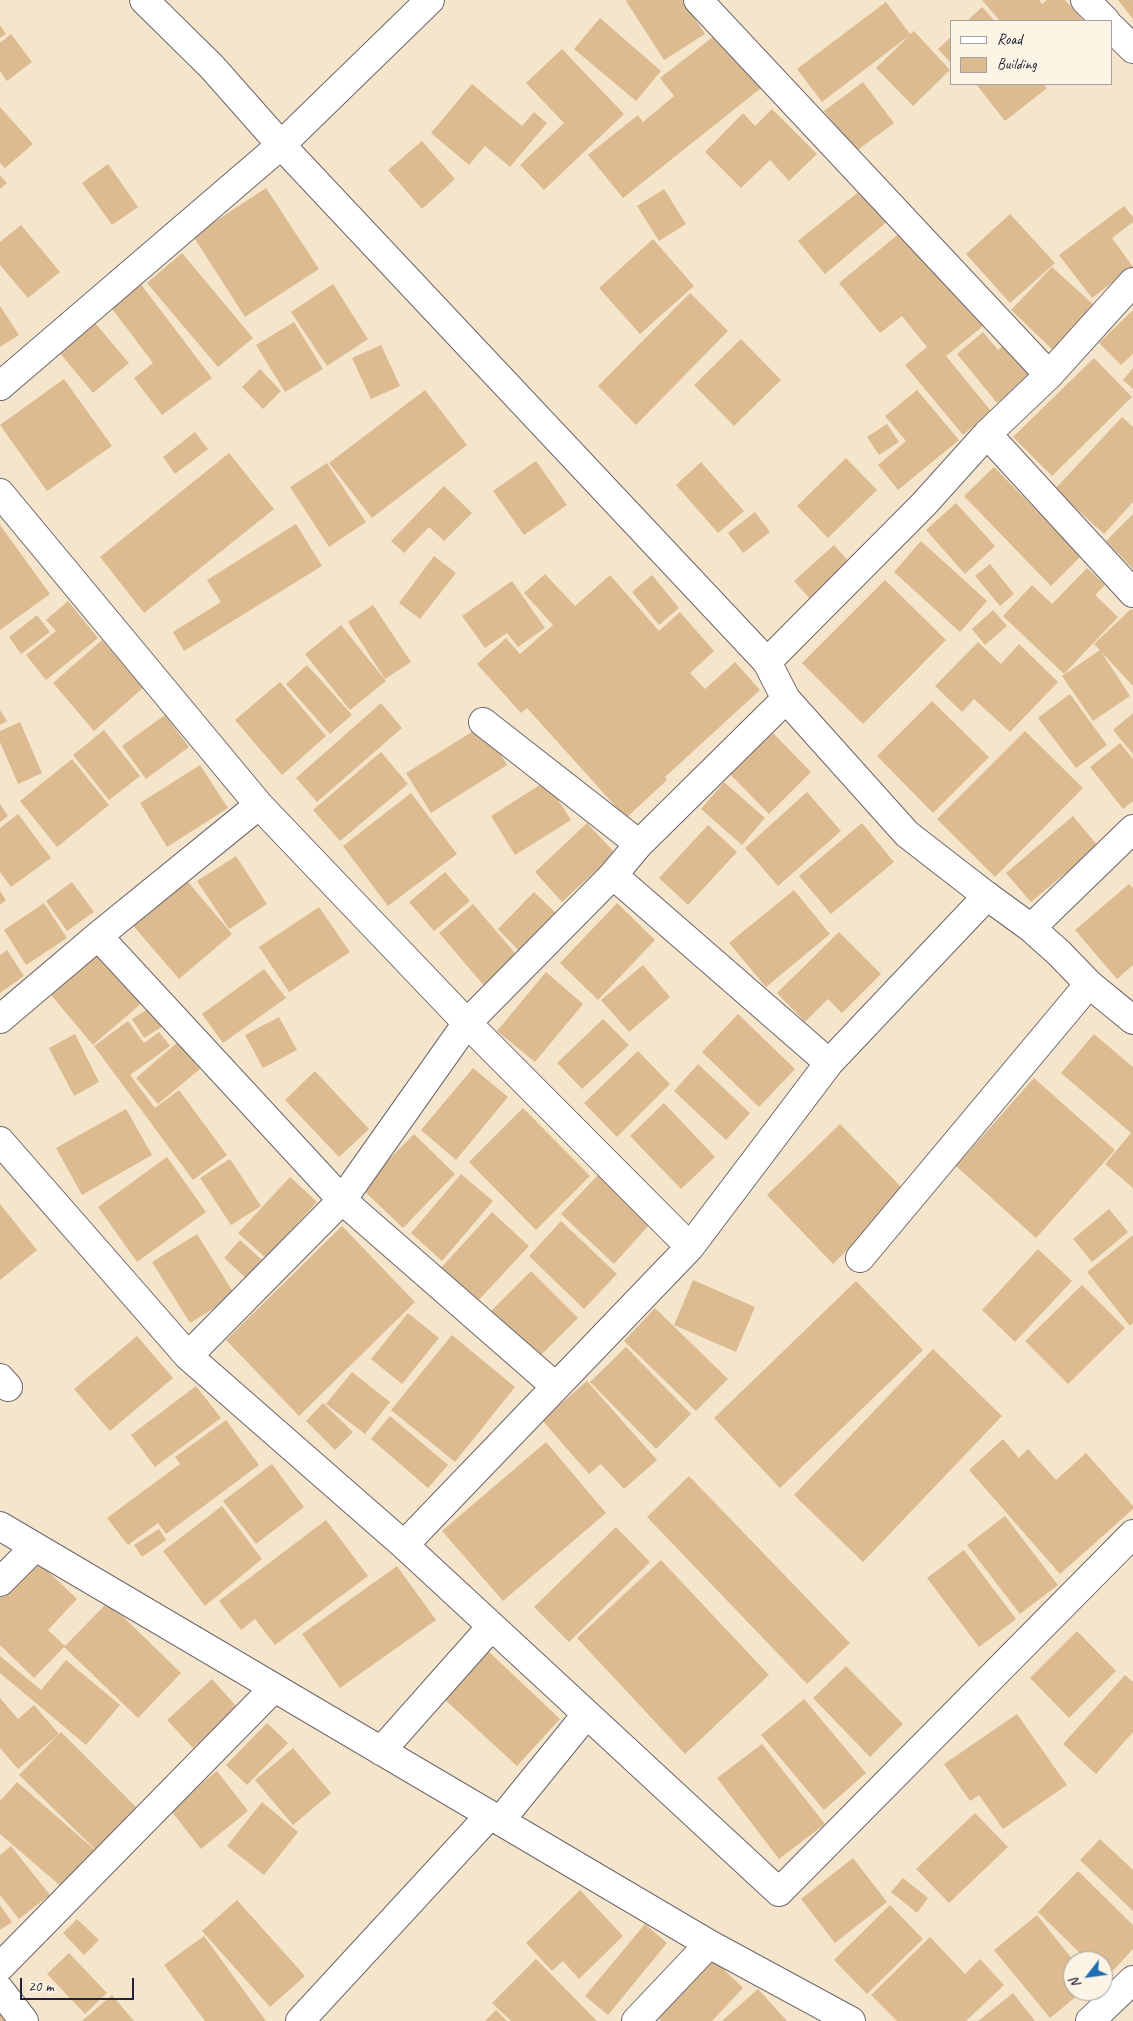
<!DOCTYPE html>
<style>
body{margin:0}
#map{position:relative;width:1133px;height:2021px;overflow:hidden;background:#f5e5cb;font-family:Caveat,sans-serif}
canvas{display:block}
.legend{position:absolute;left:950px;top:20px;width:162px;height:65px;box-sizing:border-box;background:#fcf5e5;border:1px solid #a5a1a1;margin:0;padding:6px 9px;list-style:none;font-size:15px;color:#22223b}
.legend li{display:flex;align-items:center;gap:10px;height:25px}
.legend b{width:25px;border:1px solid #a5a1a1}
.north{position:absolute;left:1063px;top:1951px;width:50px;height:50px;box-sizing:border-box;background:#fcf5e5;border:1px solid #a5a1a1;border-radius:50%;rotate:240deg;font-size:14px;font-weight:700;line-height:20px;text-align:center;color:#22223b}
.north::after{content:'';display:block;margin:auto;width:18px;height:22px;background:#1f6fb2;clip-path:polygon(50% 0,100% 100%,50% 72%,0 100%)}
.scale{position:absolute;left:20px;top:1978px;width:114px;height:22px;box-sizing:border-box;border:2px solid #22223b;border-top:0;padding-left:6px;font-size:15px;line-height:18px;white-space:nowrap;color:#22223b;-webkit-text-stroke:4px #fcf5e5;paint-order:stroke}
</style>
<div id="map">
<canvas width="1133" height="2021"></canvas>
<ul class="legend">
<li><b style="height:6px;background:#fff"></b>Road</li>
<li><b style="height:14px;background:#ddbb91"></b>Building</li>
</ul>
<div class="north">N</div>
<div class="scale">20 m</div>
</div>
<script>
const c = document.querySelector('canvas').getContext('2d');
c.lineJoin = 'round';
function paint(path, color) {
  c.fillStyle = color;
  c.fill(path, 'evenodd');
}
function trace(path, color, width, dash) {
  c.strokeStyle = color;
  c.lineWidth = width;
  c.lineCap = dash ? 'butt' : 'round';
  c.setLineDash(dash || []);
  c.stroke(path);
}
paint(new Path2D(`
 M628,0h55l22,34 -41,26 -38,-59z
 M982,0h57l3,4 5,-4h18l19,21h-84z
 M1118,0h15v19z
 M886,2l24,32 4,-3 36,39 -37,36 -37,-38 34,-33 -88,67 -25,-33z
 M982,7l13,14h-28z
 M600,18l61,53 -25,30 -62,-52z
 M0,25l6,9 -6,4z
 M718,33l43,55 -138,110 -35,-43 50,-40 5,7 31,-26 -14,-18z
 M11,34l21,28 -25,19 -7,-10v-28z
 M952,36v28l-14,-15z
 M562,49l62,65 -80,76 -24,-25 44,-42 -38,-40z
 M863,82l31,41 -39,29 -31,-41z
 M472,84l50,42 12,-14 13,11 -37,44 -25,-21 -16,19 -38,-32z
 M976,84h67l4,4 -42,33z
 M0,107l33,37 -28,24 -5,-5z
 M772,109l45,45 -28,27 -19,-21 -29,28 -36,-36 38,-39 12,13z
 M422,141l33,38 -33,30 -34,-39z
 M108,164l30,43 -26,18 -30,-42z
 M0,175l7,8 -7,6z
 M266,188l53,81 -74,48 -52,-81z
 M664,189l22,35 -27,17 -22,-35z
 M862,189l26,32 -63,53 -27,-33z
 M1124,206l9,11v5l-21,16 21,29 -41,31 -33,-43z
 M1010,214l45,49 -45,40 -44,-49z
 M21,225l39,47 -32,26 -28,-33v-23z
 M906,228l82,94 -42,34 45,55 -28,24 -58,-70 22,-18 -25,-31 -22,17 -41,-50z
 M653,239l41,47 -54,48 -41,-46z
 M182,253l71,85 -35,29 -71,-84z
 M1052,267l45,41 -42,44 -44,-42z
 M140,283l72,95 -50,37 -28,-37 19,-15 -43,-57z
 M333,284l35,55 -41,27 -36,-54z
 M690,293l38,38 -92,94 -38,-39z
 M0,306l19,29 -19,12z
 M1133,310v44l-12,11 -22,-22z
 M294,322l29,47 -38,23 -29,-47z
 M95,323l34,40 -36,30 -34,-41z
 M983,332l15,18 9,-7 26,32 -36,28 -40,-49z
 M741,339l40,41 -47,46 -40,-41z
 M381,345l19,41 -29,13 -19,-41z
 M1094,358l38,39 -80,79 -39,-39z
 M1133,368v21l-10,-9z
 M260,369l21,22 -18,18 -21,-22z
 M64,379l48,67 -65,45 -47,-66z
 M425,390l42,55 -95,73 -43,-55z
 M917,390l42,50 -61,50 -20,-25 28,-24 -21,-25z
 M1122,417l11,10v75l-29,32 -49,-45z
 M887,424l12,18 -20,13 -12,-18z
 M195,432l13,17 -33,25 -12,-17z
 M229,453l45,56 -130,104 -44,-56z
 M846,458l31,32 -49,48 -31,-32z
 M536,461l31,44 -43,30 -31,-44z
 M701,462l43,49 -26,22 -42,-48z
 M327,463l39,59 -37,25 -39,-60z
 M994,467l87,89 -30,30 -87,-90z
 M444,486l28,27 -28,28 -15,-14 -25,26 -13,-12z
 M956,503l39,43 -30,28 -39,-44z
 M755,512l15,20 -27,21 -15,-20z
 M1133,514v55l-27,-28z
 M296,524l26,42 -138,85 -11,-19 48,-30 -14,-22z
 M0,525l50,69 -50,36z
 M921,541l66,60 -27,31 -66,-60z
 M834,545l17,19 -41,35 -16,-18z
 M434,556l22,17 -36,46 -21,-16z
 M990,564l24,30 -14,12 -25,-30z
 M1087,568l18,17 -10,10 23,22 -54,57 -61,-58 29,-31 20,19z
 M545,574l30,32 35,-31 49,56 21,-19 34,39 -24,22 15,16 30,-27 25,28 -95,87 2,3 -41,38 -99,-110 -6,5 -44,-49 29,-26 14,16 33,-29 -29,-32z
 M652,575l27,33 -20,17 -27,-33z
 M885,580l61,60 -83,84 -61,-61z
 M512,581l33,47 -27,19 -11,-14 -22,15 -23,-32z
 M68,601l30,37 -52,42 -20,-25 30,-24 -10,-11z
 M373,605l38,57 -26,17 -37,-57z
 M1131,609l2,1v76l-39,-42z
 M993,610l14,16 -22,19 -13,-16z
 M37,615l13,17 -29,22 -12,-17z
 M341,625l45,56 -36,29 -45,-56z
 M102,640l41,48 -49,43 -41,-48z
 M978,642l23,22 18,-20 39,38 -48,50 -36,-33 -12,13 -27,-26z
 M1100,650l30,46 -37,25 -31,-45z
 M307,665l45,50 -22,19 -44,-50z
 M280,682l46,54 -44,39 -47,-55z
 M1070,694l37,51 -31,23 -38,-50z
 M932,701l57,56 -56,56 -56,-57z
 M381,703l21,25 -85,74 -21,-24z
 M0,710l7,11 -7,4z
 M1133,713v41l-20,-24z
 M165,715l24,32 -43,32 -24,-33z
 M20,722l22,51 -24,11 -18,-42v-11z
 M483,725l24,40 -76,48 -25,-40z
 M104,730l36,46 -31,24 -36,-45z
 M1025,731l58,57 -88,89 -58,-58z
 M773,733l38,39 -42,42 -39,-40z
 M1120,743l13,16v42l-10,8 -33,-42z
 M381,752l27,32 -68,57 -27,-31z
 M72,759l37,46 -52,42 -37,-46z
 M200,765l28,43 -61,39 -27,-44z
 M546,781l25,39 -56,35 -24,-39z
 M724,782l41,36 -23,27 -41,-36z
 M807,792l34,39 -63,55 -33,-38z
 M411,793l46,61 -69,52 -45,-60z
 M0,804l8,12 -8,6z
 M18,814l33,44 -40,29 -11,-15v-44z
 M1073,816l25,30 -67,56 -25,-29z
 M587,823l28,30 -53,49 -27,-30z
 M862,823l32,39 -63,52 -32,-38z
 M708,825l29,27 -49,53 -29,-27z
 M236,856l31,48 -38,25 -32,-48z
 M445,872l25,29 -36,30 -25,-29z
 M183,876l49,58 -53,45 -49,-57z
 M72,882l22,30 -27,19 -21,-30z
 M1129,884l4,4v77l-16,14 -42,-49z
 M794,890l36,44 -64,53 -37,-44z
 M0,891l6,9 -6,5z
 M534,892l24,23 -37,38 -23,-24z
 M44,903l23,35 -41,27 -22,-35z
 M617,903l38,37 -57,60 -38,-37z
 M473,904l47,55 -34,29 -47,-55z
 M319,907l31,45 -61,40 -30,-45z
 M839,932l42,42 -39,39 -14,-14 -23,23 -28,-29z
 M96,947l47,55 -50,43 -47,-56z
 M7,950l17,26 -24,17v-38z
 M643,965l27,32 -41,35 -28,-32z
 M264,969l22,29 -63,45 -21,-29z
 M546,972l37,32 -48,58 -38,-31z
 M151,1007l12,19 -19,12 -12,-19z
 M738,1014l57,55 -36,38 -57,-55z
 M279,1017l18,33 -34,18 -18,-33z
 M603,1019l26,26 -47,44 -25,-26z
 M128,1021l16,22 15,-11 11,14 -40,29 25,33 24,-18 48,65 -34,25 -99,-134z
 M75,1034l24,48 -25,14 -25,-48z
 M1094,1034l39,33v121l-28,-24 26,-31 -70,-60z
 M178,1042l22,27 -42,35 -22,-26z
 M638,1051l32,33 -53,53 -33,-34z
 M698,1064l52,49 -24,27 -52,-49z
 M473,1068l35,29 -52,63 -35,-30z
 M315,1071l54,58 -30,28 -54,-57z
 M1034,1078l81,72 -79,88 -80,-72z
 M664,1103l51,54 -34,32 -51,-53z
 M523,1108l67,68 -54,54 -67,-68z
 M126,1109l26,46 -70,40 -26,-47z
 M840,1124l66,68 -73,72 -66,-69z
 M414,1134l41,40 -52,54 -42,-40z
 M167,1157l39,55 -69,50 -39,-55z
 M230,1159l31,47 -30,19 -31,-47z
 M461,1174l32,27 -51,60 -31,-28z
 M598,1175l52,49 -36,40 -53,-50z
 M290,1177l27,25 -51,56 -28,-25z
 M0,1204l37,46 -37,30z
 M1109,1209l19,23 -36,30 -19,-23z
 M492,1212l37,34 -53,57 -36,-34z
 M561,1221l56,53 -33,35 -55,-53z
 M342,1226l73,76 -116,114 -73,-76z
 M197,1234l38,61 -45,28 -38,-61z
 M1133,1235v88l-3,3 -43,-54z
 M240,1240l22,20 -16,18 -22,-20z
 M1038,1249l34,32 -57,61 -33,-32z
 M531,1271l47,47 -40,40 -47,-47z
 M693,1280l62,27 -19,45 -62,-27z
 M856,1281l67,69 -143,138 -66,-70z
 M1082,1285l43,43 -57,56 -43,-43z
 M655,1308l73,71 -32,32 -72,-70z
 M408,1313l31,25 -37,46 -31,-25z
 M452,1335l63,52 -60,75 -64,-52z
 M137,1336l36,42 -63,53 -36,-42z
 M626,1347l65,67 -35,35 -66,-67z
 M933,1349l69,67 -139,146 -69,-67z
 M352,1372l38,30 -25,32 -39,-30z
 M587,1381l70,79 -33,29 -23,-25 -12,10 -47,-54z
 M196,1386l25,32 -66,49 -24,-32z
 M323,1403l30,29 -18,18 -29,-29z
 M390,1416l58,49 -20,23 -57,-49z
 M226,1420l33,45 -93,69 -8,-11 -30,22 -21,-27 73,-54 -5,-7z
 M1003,1439l16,19 9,-9 28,31 30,-27 47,53v3l-73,65 -91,-104z
 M546,1442l60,71 -103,88 -61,-70z
 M272,1464l32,43 -48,37 -33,-43z
 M689,1476l161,167 -43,41 -160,-167z
 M222,1506l40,53 -57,47 -42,-55z
 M1005,1516l53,69 -38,29 -53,-69z
 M326,1520l42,56 -93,69 -20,-26 -14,11 -22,-29z
 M616,1527l34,35 -81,80 -35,-35z
 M159,1529l7,11 -24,17 -8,-12z
 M964,1550l52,69 -37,28 -52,-69z
 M33,1557l44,42 -29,31 17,16 -31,32 -34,-33v-54z
 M661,1560l108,115 -84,79 -108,-116z
 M397,1566l39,54 -96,68 -38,-54z
 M108,1602l73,71 -43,45 -74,-71z
 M1077,1631l39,40 -47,47 -39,-40z
 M487,1650l73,69 -43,47 -75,-69z
 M0,1656l41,34 25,-30 54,45 -34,40 -86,-72z
 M846,1666l57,58 -33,33 -57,-59z
 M1125,1675l8,7v50l-37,42 -33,-30z
 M212,1679l25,28 -44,41 -26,-28z
 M0,1698l18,21 16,-14 25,29 -41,35 -18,-21z
 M804,1699l62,74 -42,37 -63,-75z
 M1017,1714l50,71 -64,44 -24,-34 -9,6 -26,-37z
 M267,1723l21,20 -41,42 -21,-20z
 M61,1732l79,79 -41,42 -80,-78z
 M762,1744l63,80 -46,35 -62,-81z
 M293,1748l38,45 -38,32 -38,-45z
 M217,1771l31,40 -47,38 -32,-41z
 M17,1782l78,68 -32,38 -63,-54v-35l1,1z
 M262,1802l36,30 -34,43 -37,-29z
 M975,1813l33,34 -59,56 -33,-34z
 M1100,1839l33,31v41l-53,-51z
 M11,1846l39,49 -31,24 -19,-24v-40z
 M853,1858l34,44 -52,41 -34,-44z
 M1078,1871l55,54v24l-27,29 -3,-3v-14h-15l-50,-49z
 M903,1878l25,20 -11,15 -26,-21z
 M580,1890l43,46 -44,43 -16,-18 -11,10 -26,-28z
 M237,1900l68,76 -35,31 -68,-76z
 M0,1905l12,17 -12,8z
 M890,1905l33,34 -56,55 -33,-34z
 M1037,1915l36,45v31h10l-33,27 -56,-68z
 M77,1919l22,21 -15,15 -21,-22z
 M645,1924l22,19 -59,72 -23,-19z
 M204,1936l62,85h-61l-41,-56z
 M930,1937l35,37 15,-15 24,26 -38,36h-69l-26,-26z
 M69,1953l38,40 -22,21 -38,-40z
 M711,1957l32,31 -31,33h-51l-5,-5z
 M536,1959l61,62h-86l-19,-18z
 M758,1989l29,32h-65z
 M1013,1993l22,28h-57z
 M112,1995l22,26h-52z
 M0,2003l13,18h-13z
 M496,2010l11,11h-22z`), '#ddbb91');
const minor = new Path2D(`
 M698,0l351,375
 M1085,0l21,21
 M1112,28l21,21
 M0,386l281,-241 149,-145
 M987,434l146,159
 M0,493l259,312 208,218 146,-148 26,-31 147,-145
 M767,662l157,-158 63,-70 62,-59 84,-93
 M483,722l156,122
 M613,875l216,188
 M1031,928l102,-99
 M98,936l244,264 213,186
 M0,1019l98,-83 161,-131
 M0,1141l188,215 216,189 375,347 354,-358
 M860,1258l229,-274
 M188,1356l154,-156 125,-177 223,224
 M0,1378l8,9
 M0,1526l709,418 142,77
 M404,1545l286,-298 139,-184 158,-167
 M0,1582l35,-35
 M381,1751l110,-124
 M500,1821l86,-106
 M0,1967l274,-279
 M0,1990l24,31
 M300,2021l190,-206
 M636,2021l73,-77
 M1090,2021l43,-41`);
const tertiary = new Path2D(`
 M144,0l68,67 69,78 486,517 19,37 121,135 80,62 44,32 28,25 30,31 44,36`);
trace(minor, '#6c666d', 30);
trace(tertiary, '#6c666d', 30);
trace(minor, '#fff', 28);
trace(tertiary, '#fff', 28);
</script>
